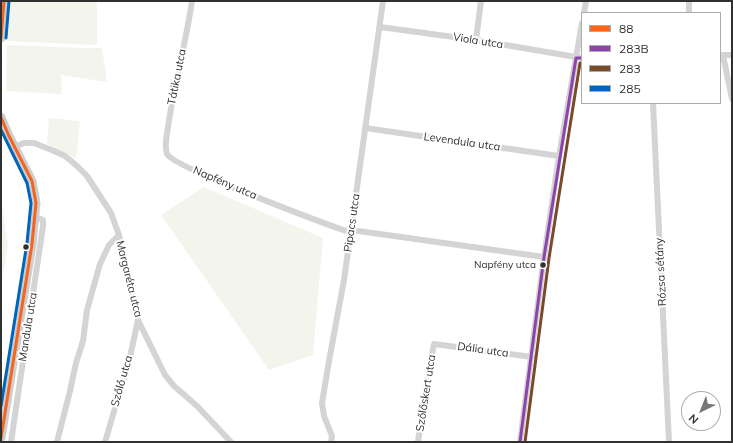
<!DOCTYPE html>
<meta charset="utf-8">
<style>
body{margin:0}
#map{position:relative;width:733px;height:443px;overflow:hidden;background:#fff;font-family:Mulish,sans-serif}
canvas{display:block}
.frame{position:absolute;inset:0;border:2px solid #303030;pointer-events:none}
.legend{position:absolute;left:581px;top:12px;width:140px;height:92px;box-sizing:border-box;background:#fff;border:1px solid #acacac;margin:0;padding:5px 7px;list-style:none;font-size:12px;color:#303030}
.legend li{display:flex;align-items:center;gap:8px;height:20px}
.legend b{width:20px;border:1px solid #acacac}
.north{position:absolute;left:681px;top:391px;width:40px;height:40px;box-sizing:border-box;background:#fff;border:1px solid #acacac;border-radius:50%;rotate:223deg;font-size:11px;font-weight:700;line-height:16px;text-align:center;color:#303030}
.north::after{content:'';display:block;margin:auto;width:14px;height:18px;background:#787878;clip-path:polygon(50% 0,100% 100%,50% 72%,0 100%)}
</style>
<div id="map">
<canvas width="733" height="443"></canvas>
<div class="frame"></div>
<ul class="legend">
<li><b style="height:5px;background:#f26522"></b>88</li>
<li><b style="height:5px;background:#8e44ad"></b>283B</li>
<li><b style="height:5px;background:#7a4b2a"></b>283</li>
<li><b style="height:5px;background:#0065bd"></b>285</li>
</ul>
<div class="north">N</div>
</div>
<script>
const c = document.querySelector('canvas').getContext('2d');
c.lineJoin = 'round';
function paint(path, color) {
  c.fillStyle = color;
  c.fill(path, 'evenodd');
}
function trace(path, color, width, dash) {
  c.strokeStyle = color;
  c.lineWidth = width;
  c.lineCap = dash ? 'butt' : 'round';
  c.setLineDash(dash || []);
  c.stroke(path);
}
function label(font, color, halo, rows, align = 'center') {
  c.font = font + ' Mulish,sans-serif';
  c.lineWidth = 4;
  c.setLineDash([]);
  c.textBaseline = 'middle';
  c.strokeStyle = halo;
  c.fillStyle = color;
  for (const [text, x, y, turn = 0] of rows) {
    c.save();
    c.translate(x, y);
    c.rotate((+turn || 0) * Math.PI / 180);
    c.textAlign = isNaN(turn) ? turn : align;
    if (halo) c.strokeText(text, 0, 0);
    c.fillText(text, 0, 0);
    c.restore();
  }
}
paint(new Path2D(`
 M10,1h87v44l-90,-4z
 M7,45l75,3h20l5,34 -46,-7 1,19 -56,-3z
 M49,118l31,3 -4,38 -29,-15z
 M204,187l119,51 -10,117 -44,15 -108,-155z
 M1,199l7,47 -7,40z`), '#f3f5ed');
trace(new Path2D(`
 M192,1c-6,42 -18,83 -24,126 -1,7 -4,20 -1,27 6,13 156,69 179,77l5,-1 193,27
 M689,1v12
 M584,13l2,-12
 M380,27l96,13 106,18
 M476,40l5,-39
 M720,55h12
 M723,55l9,44
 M653,103l16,339
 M365,128l194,28
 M14,147l10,-4h10l20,8 11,5 11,9 11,11 24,37 8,22 19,85 27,55 9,11 23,20 34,36
 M11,442l32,-216v-6l-7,-3
 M57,442l13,-51 6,-28 7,-22 4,-31 13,-46 9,-19 10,-10
 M105,442l25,-85 8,-37
 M331,442l1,-6 -8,-20 -2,-13 7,-42 15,-81 39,-279
 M418,442l8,-57 8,-41 98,13
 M520,442l24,-185 15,-101 23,-133`), '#d4d4d4', 6);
trace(new Path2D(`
 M1,38l3,-37
 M1,117l7,17 24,47 4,22 -4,41 -31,194`), '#cecece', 9);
trace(new Path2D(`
 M1,38l3,-37
 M1,117l7,17 24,47 4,22 -4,41 -31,194`), '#f26522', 3);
trace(new Path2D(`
 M520,442l24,-185 32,-199h6`), '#8e44ad', 3);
trace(new Path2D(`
 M525,442l24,-184 31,-195h2`), '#7a4b2a', 3);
trace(new Path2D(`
 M6,38l3,-37
 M1,130l26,53 4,20 -4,40 -26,163`), '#0065bd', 3);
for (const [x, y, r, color] of [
 [26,247,3.5,"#303030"],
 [543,265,3.5,"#303030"]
]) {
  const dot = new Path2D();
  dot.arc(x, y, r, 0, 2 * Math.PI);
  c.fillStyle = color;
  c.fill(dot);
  trace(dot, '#fff', 1.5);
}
label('10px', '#303030', '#fff', [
 ["Napfény utca",536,265]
], 'right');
label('11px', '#303030', '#fff', [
 ["Viola utca",478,41,9],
 ["Tátika utca",177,77,-79],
 ["Levendula utca",462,142,8],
 ["Napfény utca",225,183,23],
 ["Pipacs utca",352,223,-82],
 ["Rózsa sétány",661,272,-93],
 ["Margaréta utca",129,279,76],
 ["Mandula utca",28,327,-81],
 ["Dália utca",483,350,8],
 ["Szőlő utca",122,381,-74],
 ["Szőlőskert utca",426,393,-81]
]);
</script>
